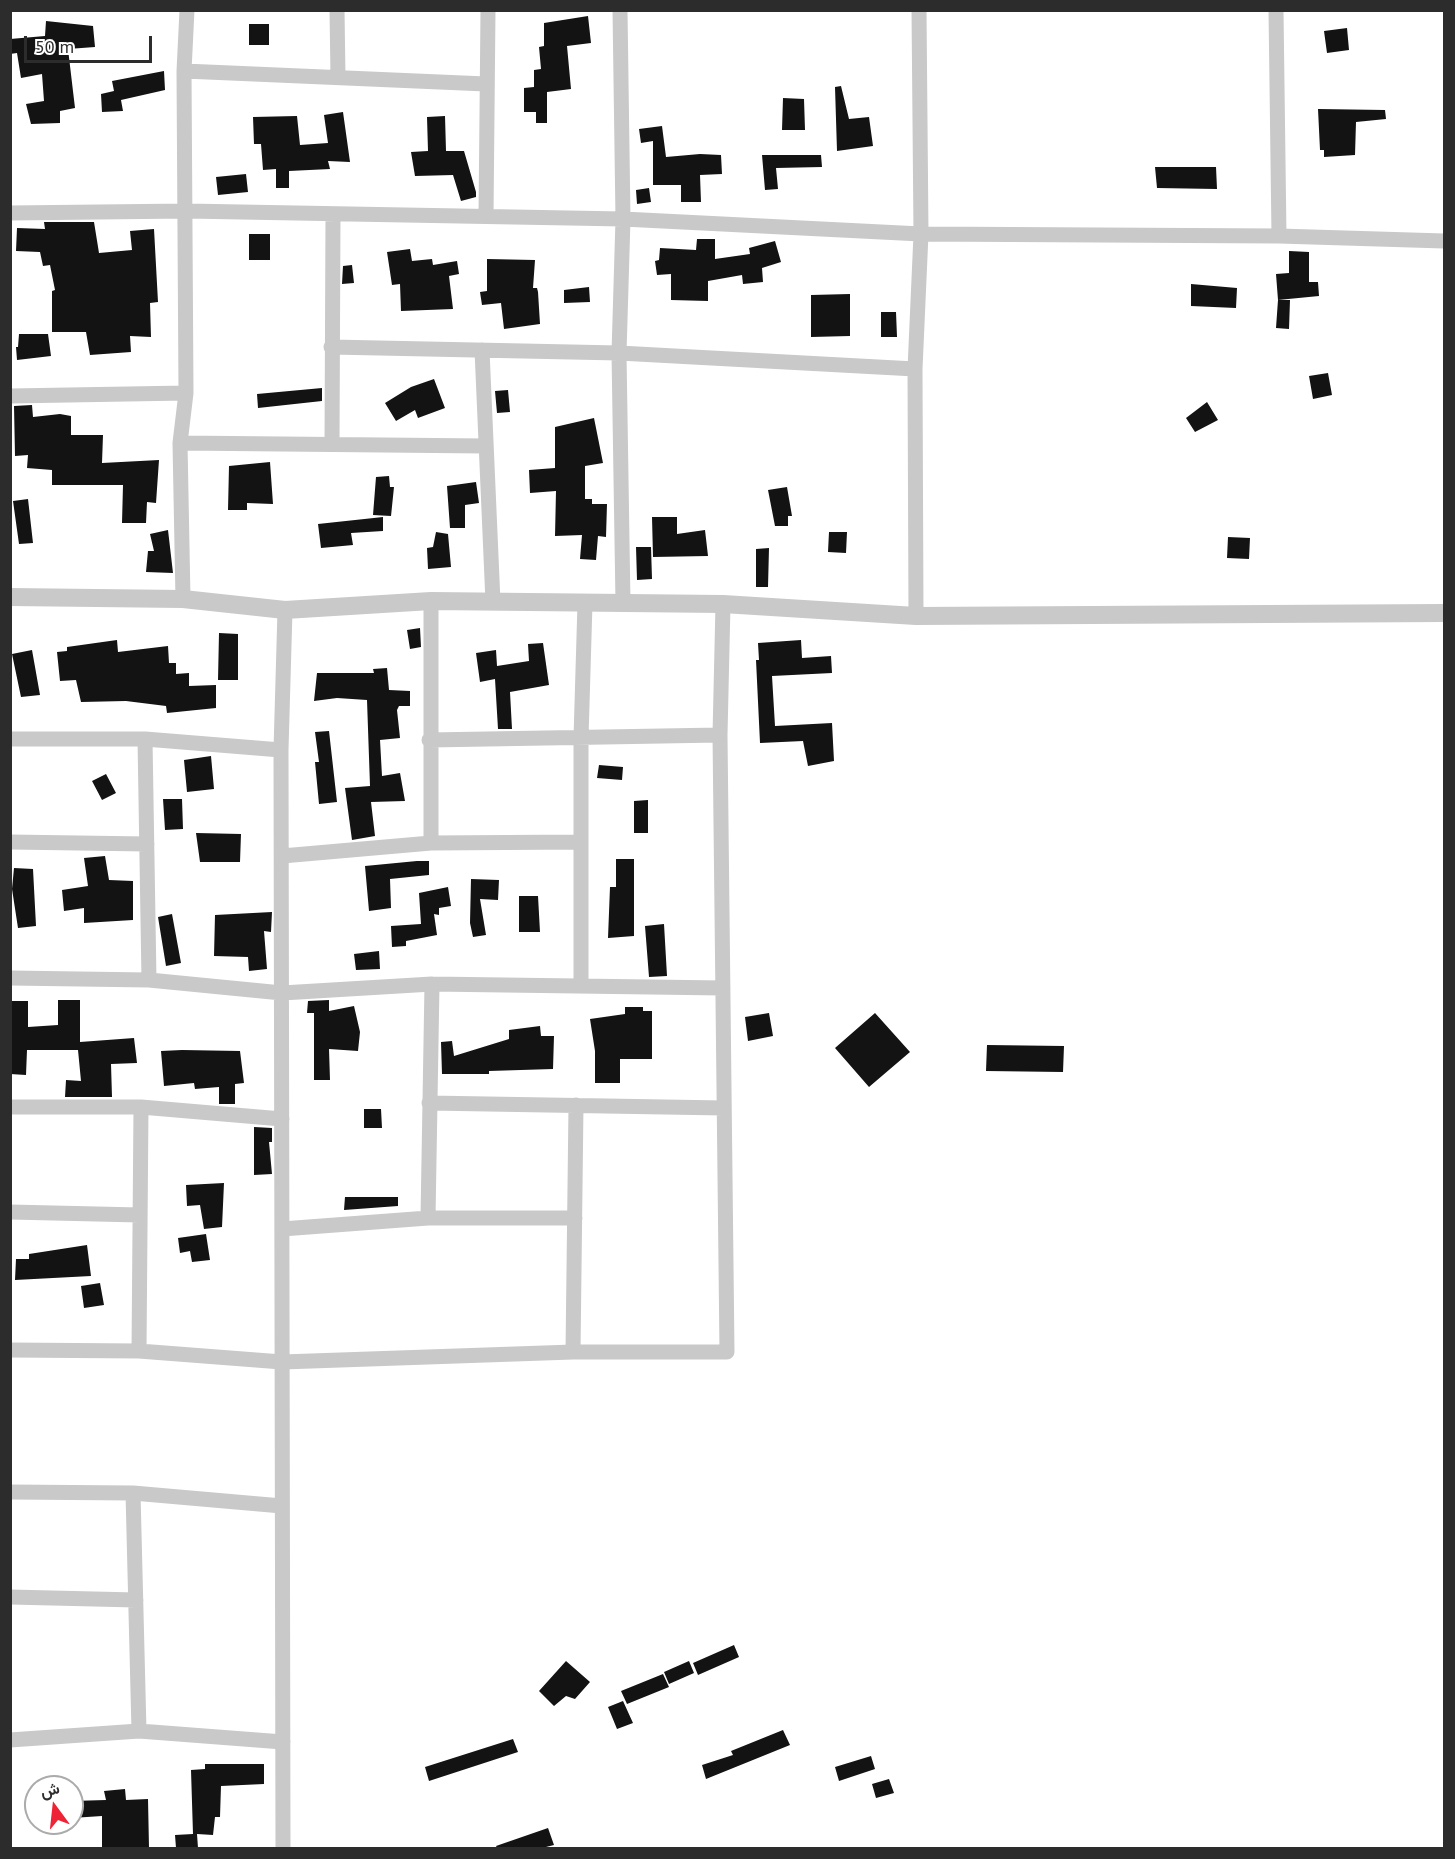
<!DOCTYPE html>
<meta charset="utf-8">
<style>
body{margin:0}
#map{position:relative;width:1455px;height:1859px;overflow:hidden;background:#fff;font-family:"PT Sans",Vazirmatn,sans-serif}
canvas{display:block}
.frame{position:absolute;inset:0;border:12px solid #2c2c2c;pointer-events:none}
.north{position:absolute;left:24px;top:1775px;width:60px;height:60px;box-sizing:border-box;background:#fff;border:2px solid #ababab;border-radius:50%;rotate:345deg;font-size:16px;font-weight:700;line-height:24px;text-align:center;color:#2c2c2c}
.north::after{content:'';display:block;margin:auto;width:21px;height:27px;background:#ee2336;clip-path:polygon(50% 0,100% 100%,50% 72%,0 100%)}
.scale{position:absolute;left:24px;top:36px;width:128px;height:27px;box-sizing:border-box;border:3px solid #2c2c2c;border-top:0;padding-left:8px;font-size:18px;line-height:21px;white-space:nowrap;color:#2c2c2c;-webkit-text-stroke:4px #fff;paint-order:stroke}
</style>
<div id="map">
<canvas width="1455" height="1859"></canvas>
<div class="frame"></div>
<div class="north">ش</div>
<div class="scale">50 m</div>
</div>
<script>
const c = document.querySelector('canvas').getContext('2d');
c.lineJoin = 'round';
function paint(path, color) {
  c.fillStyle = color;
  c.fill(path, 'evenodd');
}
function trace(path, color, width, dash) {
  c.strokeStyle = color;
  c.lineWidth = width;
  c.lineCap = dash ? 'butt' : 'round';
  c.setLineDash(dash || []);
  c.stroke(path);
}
paint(new Path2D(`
 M588,16l3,27 -24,3 4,43 -24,3v31h-11v-11h-12v-24l10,-1v-17l7,-1 -2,-22 5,-1v-23z
 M46,21l47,5 2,21 -27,2 7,59 -15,3v12l-29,1 -5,-20 18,-3 -2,-27 -21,4 -4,-25 -7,1v-15l35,-3z
 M249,24h20v21h-20z
 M1347,28l2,22 -22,3 -3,-22z
 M164,71l1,19 -44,10 2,11 -21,1 -1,-18 13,-3 -2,-10z
 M841,86l8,33 20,-2 4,29 -36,5 -2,-64z
 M783,98l21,1 1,31h-23z
 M1318,109l67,1 1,9 -30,3 -1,33 -31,2v-7h-4z
 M343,112l7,50 -22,-1 2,8 -41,2v17h-13v-19l-13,1 -2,-26h-7l-1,-27 44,-1 3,29 28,-2 -4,-28z
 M445,116l1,35h18l12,41v5l-15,4 -8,-26 -38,1 -4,-24 17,-1 -1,-34z
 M662,126l4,31 34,-3 21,1 1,19 -22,1 1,27h-20v-17h-28v-44l-12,2 -2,-14z
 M762,155h59l1,12 -46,1 2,21 -13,1z
 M1155,167h61l1,22 -60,-1z
 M246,174l2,18 -30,3 -2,-18z
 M649,188l2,14 -14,2 -1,-14z
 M44,222h50l5,31 33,-3 -2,-19 24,-2 4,73 -8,1 1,34 -21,-1 1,16 -41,3 -4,-23h-34v-41l3,-1 -5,-25 -7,1 -3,-14 -24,-1 1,-23 28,1z
 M249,234h21v26h-21z
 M697,239h18v20l35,-5 -1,-6 26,-7 6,21 -19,6 1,14 -20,2 -1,-9 -34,6v20l-37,-1v-26l-14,1 -2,-14 4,-1 1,-12 36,2z
 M410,249l2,12 20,-2 1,6 24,-4 2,13 -10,2 4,33 -52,2 -1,-27 -8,1 -5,-33z
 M1289,251l20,1v30h9l1,14 -41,4 -2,-26 13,-1z
 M487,259l48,1 -2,28h4l1,4 2,32 -36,5 -3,-26 -19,2 -2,-13 7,-1z
 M352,265l2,18 -12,1 1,-18z
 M1191,284l46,4 -1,20 -45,-2z
 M589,287l1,15 -26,1v-13z
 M850,294v42l-39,1v-42z
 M1278,300h12l-1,29 -13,-1z
 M881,312h15l1,25h-16z
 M19,334h29l3,22 -34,4 -1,-13h2z
 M1328,373l4,22 -19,4 -4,-23z
 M434,379l11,29 -27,10 -3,-8 -19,11 -11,-18 26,-16z
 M322,388v13l-64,7 -1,-14z
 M508,390l2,22 -13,1 -2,-22z
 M1207,402l11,18 -23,12 -9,-14z
 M32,405l1,12 27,-3 11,2v19h32l-1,28 57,-3 -3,43 -9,-1 -1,21h-24l1,-38h-71v-15l-25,-2 1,-13 -13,1 -1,-50z
 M594,418l9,45 -18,3v33h7v5h15l-1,33 -8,-1 -2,24 -16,-1 2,-24 -27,1 1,-45 -26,2 -1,-23 26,-2v-41z
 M270,462l3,42 -26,-1v7h-19l1,-44z
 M389,476l1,11h4l-3,29 -18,-1 3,-38z
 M476,482l3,21 -14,2v23h-15l-3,-42z
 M787,487l5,29h-4v10h-13l-7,-36z
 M28,499l5,44 -14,1 -6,-43z
 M383,517v14l-32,2 2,12 -32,3 -3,-24z
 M652,517h25v17l28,-4 3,26 -55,1z
 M168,530l5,43 -27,-1 2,-21h6l-4,-17z
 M436,532l12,2 3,33 -23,2 -1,-21 6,-1z
 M829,532h18l-1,21 -18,-1z
 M1228,537l22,1 -1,21 -22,-1z
 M636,547h15l1,32 -15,1z
 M769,548l-1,39h-12v-38z
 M420,628l1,19 -11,2 -3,-19z
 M219,633l19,1v46h-20z
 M117,640l1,12 50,-6 1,17h7v11l13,-1v13l27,-1v23l-49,5 -1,-7 -40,-5 -45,1 -5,-22 -16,1 -3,-29 10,-1v-4z
 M801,640l1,18 29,-2 1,17 -60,3 3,50 57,-3 2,38 -26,5 -5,-25 -43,2 -4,-83h3l-1,-17z
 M543,643l6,42 -39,7 2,37h-14l-3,-50 -15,3 -4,-29 20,-3 1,16 32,-5 -1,-17z
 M32,650l8,45 -19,2 -9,-43z
 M387,668l2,22 21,1v15h-11l-2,4 3,28 -20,2 2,36 18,-3 5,28 -34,1 4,34 -23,4 -7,-52 25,-2 -3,-86 -30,-2 -23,3 3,-28h57l-1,-4z
 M329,731l8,71 -18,2 -4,-42h4l-4,-30z
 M211,756l3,33 -27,3 -3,-32z
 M599,765l24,2 -1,13 -25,-2z
 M106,774l10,19 -14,7 -10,-19z
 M163,799h19l1,30 -18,1z
 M648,800v33h-14v-32z
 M196,833l45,1 -1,28h-40z
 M105,856l4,24 24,1v39l-49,3v-15l-20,3 -2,-21 26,-4 -4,-28z
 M616,859h18v77l-26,2 2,-51h6z
 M417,861h12v14l-39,4 1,29 -22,3 -4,-45z
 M14,868l19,1 3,57 -18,2 -6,-39z
 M471,879l28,1 -1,20 -18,-1 6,36 -13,2 -3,-14z
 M448,887l3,19 -12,2v7l-5,-1 3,21 -31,6v5l-14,1 -1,-21 30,-2 -2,-31z
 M519,896h19l2,36h-21z
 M272,912l-1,20 -7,-1 3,38 -18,2 -1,-14 -34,-1 1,-41z
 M172,914l9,49 -15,3 -8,-49z
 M664,924l3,52 -18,1 -4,-51z
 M379,951l1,18 -24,1 -2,-16z
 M58,1000h22v42l54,-4 3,25 -26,1 1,33h-47l1,-17 15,1 -3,-31h-51l-1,25 -16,-1v-73h18v26l30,-2z
 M329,1000v11l25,-5 6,26 -2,19 -29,-2 1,31h-16v-67h-7l1,-12z
 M625,1007h18v4h9v48h-32v24h-25v-32l-5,-32 35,-5z
 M769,1013l4,23 -25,5 -3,-24z
 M875,1013l35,39 -41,35 -34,-39z
 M540,1026l1,10h13l-1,33 -64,2v3h-47l-1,-32 11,-1 2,15 55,-17v-9z
 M987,1045l77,1 -1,26 -77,-1z
 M182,1050l58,1 4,32 -9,1v20h-16v-17l-24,2 -1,-6 -30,3 -3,-35z
 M364,1109h17l1,19h-18z
 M254,1127l18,1v14h-3l3,32 -18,1z
 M224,1183l-2,44 -18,2 -4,-24 -13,1 -1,-21z
 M345,1197h53v9l-54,4z
 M206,1234l4,26 -18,2 -2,-11 -10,2 -2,-15z
 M87,1245l4,31 -76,4 1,-21h13v-5z
 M100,1283l4,22 -20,3 -3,-22z
 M734,1645l5,12 -41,18 -5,-12z
 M566,1661l24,21 -15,17 -9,-3 -12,10 -15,-15z
 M689,1661l5,12 -25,11 -5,-12z
 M663,1674l6,13 -42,17 -6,-13z
 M623,1701l10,22 -16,6 -9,-22z
 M783,1730l7,15 -84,34 -4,-14 31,-10 -2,-4z
 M513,1739l5,13 -89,29 -4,-14z
 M871,1756l4,13 -36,12 -4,-14z
 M205,1764h59v20l-43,2 -1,31h-5l-2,18 -16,-1 1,14h-22l-1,-13 18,-1 -2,-64 14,-1z
 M889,1779l5,14 -18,5 -4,-14z
 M125,1789l1,11 22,-1 1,49h-47v-32l-30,2v-17l34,-1 -2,-9z
 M548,1828l6,17 -12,3h-45l-1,-2z`), '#131313');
trace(new Path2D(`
 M337,10l1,67
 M620,10l3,209 -4,134 4,250
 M1276,10l3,226
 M184,71l302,13
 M10,213l177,-2 436,8 298,15 358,2 165,5
 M486,216l2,-206
 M331,347l288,6 296,16
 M482,350l11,252
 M10,396l176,-3
 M180,443l305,3
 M332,444l1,-230
 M183,599l-3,-156 6,-50 -2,-322 3,-61
 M916,616l-1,-247 6,-135 -2,-224
 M10,739h135l136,11
 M145,739l4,241
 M429,740l291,-5
 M10,842l137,2
 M431,843v-242
 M282,856l149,-13 150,-1
 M10,978l139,2 133,13 150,-9 291,4
 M581,986v-248l4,-135
 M429,1103l295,5
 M10,1107h131l141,12
 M10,1212l130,3
 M428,1218l4,-234
 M282,1229l146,-11h147
 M10,1350l129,1 143,11 291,-10h154l-7,-617 3,-131
 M139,1351l2,-244
 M573,1352l3,-247
 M10,1492l123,1 149,13
 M133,1493l6,238
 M10,1597l126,3
 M10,1740l129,-9 144,11
 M283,1848l-2,-1098 4,-140`), '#c9c9c9', 15);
trace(new Path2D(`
 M10,597l173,2 102,11 146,-9 292,3 193,12 528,-3`), '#c9c9c9', 18);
</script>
